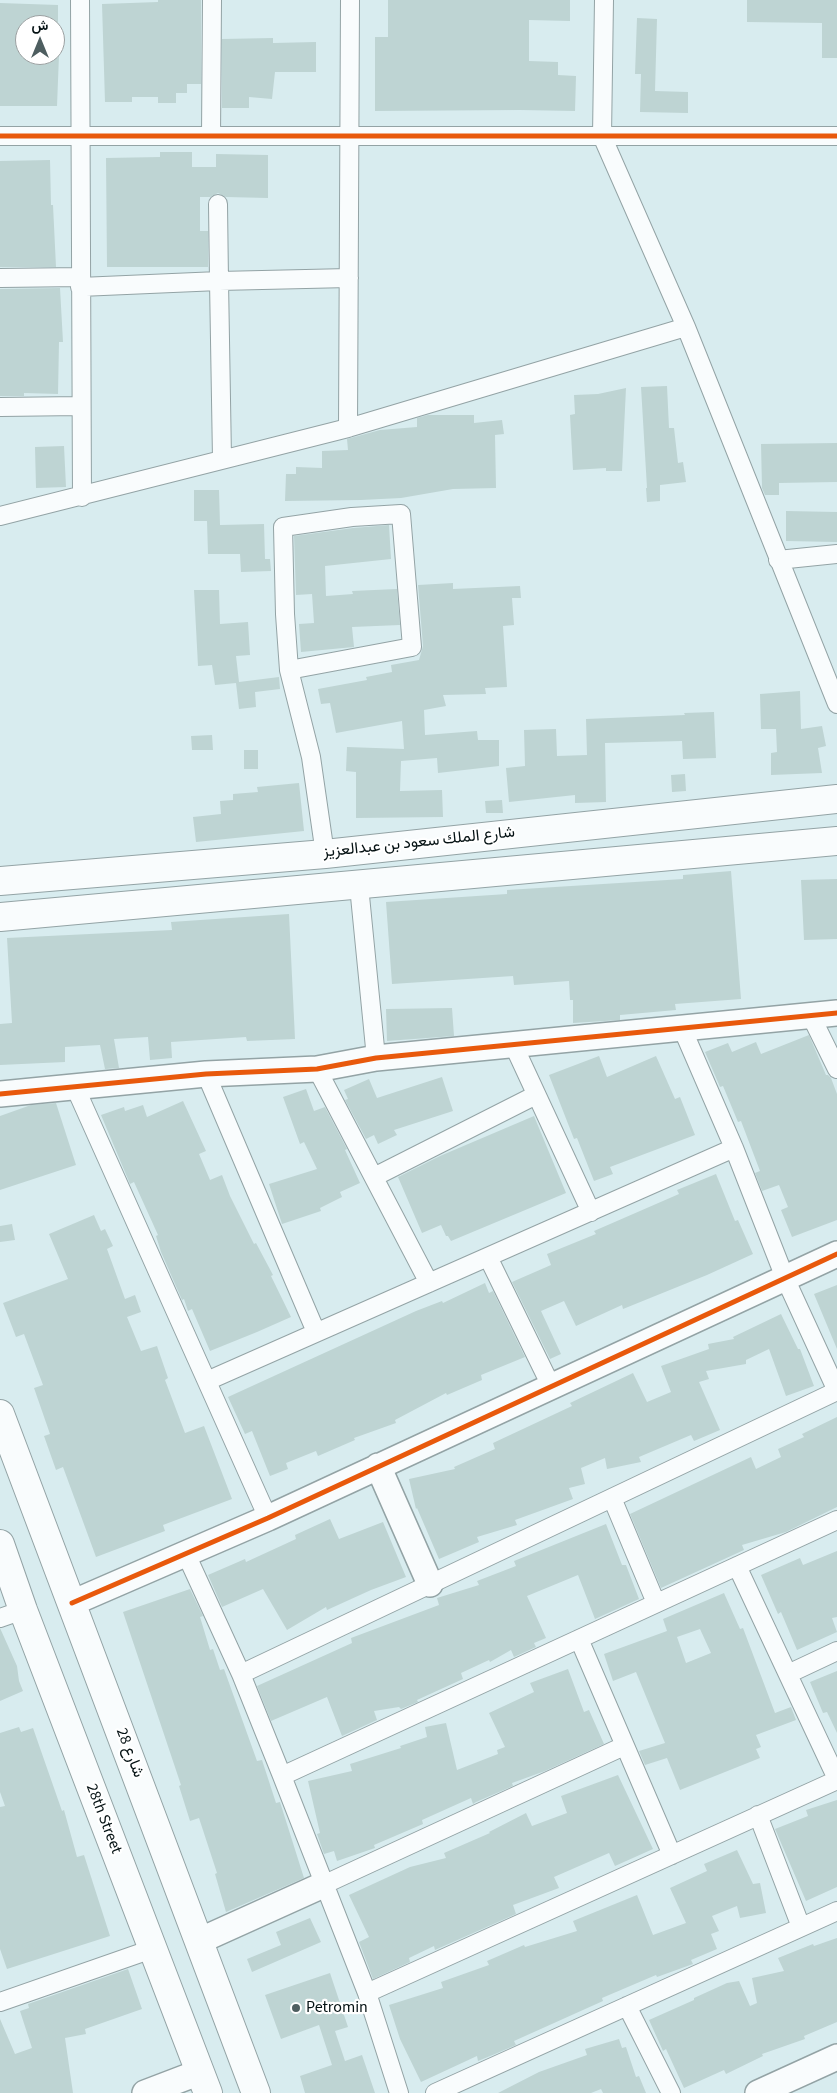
<!DOCTYPE html>
<meta charset="utf-8">
<style>
body{margin:0}
#map{position:relative;width:837px;height:2093px;overflow:hidden;background:#d8ecef;font-family:"Source Sans 3",Vazirmatn,sans-serif}
canvas{display:block}
.north{position:absolute;left:15px;top:15px;width:50px;height:50px;box-sizing:border-box;background:#fff;border:1px solid #9ba0a1;border-radius:50%;rotate:0deg;font-size:14px;font-weight:700;line-height:20px;text-align:center;color:#041113}
.north::after{content:'';display:block;margin:auto;width:18px;height:22px;background:#4e5e60;clip-path:polygon(50% 0,100% 100%,50% 72%,0 100%)}
</style>
<div id="map">
<canvas width="837" height="2093"></canvas>
<div class="north">ش</div>
</div>
<script>
const c = document.querySelector('canvas').getContext('2d');
c.lineJoin = 'round';
function paint(path, color) {
  c.fillStyle = color;
  c.fill(path, 'evenodd');
}
function trace(path, color, width, dash) {
  c.strokeStyle = color;
  c.lineWidth = width;
  c.lineCap = dash ? 'butt' : 'round';
  c.setLineDash(dash || []);
  c.stroke(path);
}
function label(font, color, halo, rows, align = 'center') {
  c.font = font + ' "Source Sans 3",Vazirmatn,sans-serif';
  c.lineWidth = 4.5;
  c.setLineDash([]);
  c.textBaseline = 'middle';
  c.strokeStyle = halo;
  c.fillStyle = color;
  for (const [text, x, y, turn = 0] of rows) {
    c.save();
    c.translate(x, y);
    c.rotate((+turn || 0) * Math.PI / 180);
    c.textAlign = isNaN(turn) ? turn : align;
    if (halo) c.strokeText(text, 0, 0);
    c.fillText(text, 0, 0);
    c.restore();
  }
}
paint(new Path2D(`
 M158,0h43v84h-14v9h-11v10h-18v-6h-26v5h-27l-3,-98 56,-2z
 M388,0h182v21l-41,-1v41l29,1v13l18,1 -1,35 -55,-1 -145,1v-74h13z
 M747,0h90v58h-15v-35l-75,-1z
 M0,3l58,2v20h-33v30h34l-2,51h-57z
 M637,18l20,1 -2,72 33,1v21l-48,-1 1,-38h-6z
 M273,38v5l43,-1v30h-41l-3,27 -23,-2v11h-27v-69z
 M160,152h32v15h24v-13l52,1v43l-42,-1 -8,-4 -8,4h-10v34h8v36h-101l-1,-109 54,-1z
 M50,160l1,45h2l3,62h-56v-106z
 M60,288l3,54h-4l-1,52 -34,-1v3h-24v-107z
 M667,386l2,42h5l4,35 5,-1 3,20 -26,3v16l-13,1 -1,-14h1l-6,-101z
 M626,388l-4,83h-16v-3l-33,2 -3,-55 5,-1 -1,-19 24,-1z
 M428,415h46v8l28,-3 2,14 -9,1 1,53 -43,1 -52,9 -40,2 -76,1 1,-27h10v-7l26,1v-17l26,-1 -1,-11 33,-9 37,-3v-9z
 M837,443v39l-58,1v12h-14l-3,-7 -1,-44z
 M64,446l2,41 -30,1 -1,-41z
 M194,490h25l1,35 44,-1 1,35h5l1,12 -30,1 -1,-18h-32l-1,-33h-13z
 M786,511l51,1v30l-51,-1z
 M389,525l2,34 -66,7 1,30 27,-2 -1,-3 45,-2 3,36 -48,2 2,20 -53,5 -2,-28 15,-1 -2,-29 -16,1 -2,-59 59,-8z
 M453,583v6l67,-3 1,12h-9l2,27 -11,1 4,61 -22,1 1,6 -43,1 3,11 -22,4 1,25 52,-4 1,9h21v26l-61,7 -1,-15 -36,3 -1,30 42,-1 1,27 -87,1v-46l-10,-1 1,-24 57,2 -2,-28 -66,12 -6,-30 -9,1 -3,-15 49,-9 -1,-3 26,-5 -1,-7 28,-5 4,-14 -5,-61z
 M194,590h25l1,34 28,-2 2,33 -14,1 3,26 40,-5 1,12 -25,3 1,15 -17,2 -3,-26 -21,2 -3,-20 -14,1z
 M800,691l1,38 21,-3 4,20 -8,2 4,25 -51,2v-22l6,-1 -1,-23h-15l-1,-35z
 M714,712l2,46 -33,1 -1,-18 -77,2 1,59 -31,1v-8l-66,7 -3,-34 19,-2 -1,-36 32,-1 1,27 30,-1 -1,-36 99,-4 -1,-2z
 M212,735l1,15h-21l-1,-14z
 M244,750h14v19h-14z
 M685,774l1,17 -14,1 -1,-17z
 M299,783l5,48 -108,11 -3,-25 28,-3 -1,-13 13,-1v-6l25,-2 -1,-5z
 M502,800l1,13h-17l-1,-12z
 M731,871l10,128 -66,5 1,6 -56,5v5l-47,3v-23h-3l-1,-19 -55,4 -1,-9 -121,8 -6,-82 121,-8v-4l176,-11v-4z
 M837,879v60l-33,1 -3,-60z
 M289,914l6,125 -48,2 -1,-4 -75,5 1,16 -22,2 -2,-23 -34,2 5,29 -14,1 -5,-24 -35,2v15l-65,3v-41l12,-1 -5,-85 165,-8 -1,-8z
 M452,1008l2,28 -67,5 -1,-32z
 M809,1035l17,40h2l3,3 6,16v126l-45,17 -11,-27 7,-3 -9,-22 -17,6 -7,-18 5,-2 -19,-50 -3,1 -15,-36 -3,1 -15,-35 23,-9 4,9 24,-10 5,12z
 M599,1056l8,21 49,-21 19,43 5,-2 15,38 -85,32 3,7 -19,7 -17,-43 -3,1 -25,-64z
 M442,1077l11,34 -59,19 3,5 -19,9 -4,-9 -8,4 -21,-39 3,-1 -4,-9 25,-11 8,19z
 M306,1089l8,22 11,-4 22,42 -2,1 15,33 -20,9 2,5 -22,11 1,3 -39,13 -13,-40 48,-15 -13,-27 -4,2 -17,-47z
 M183,1101l23,50 -7,3 11,26 12,-5 8,21 24,48 2,-1 17,32 -2,1 20,41 -34,15 -47,19 -18,-42 -4,2 -4,-12 -2,1 -21,-48 -5,-16 2,-1 -24,-53 -4,2 -29,-69 23,-8 1,4 18,-6 4,12z
 M56,1103l20,62 -76,25v-74l31,-11z
 M534,1116l32,77 -115,48 -3,-5h-2l-5,-11 -19,8 -24,-56 42,-21z
 M716,1174l19,47 3,-1 15,34 -46,21 -84,34 -1,-4 -46,21 -12,-25 -23,10 20,43 -11,5 -38,-77 39,-17 -4,-11 49,-20 -2,-3 85,-37 -2,-4z
 M94,1215l7,16 4,-2 8,17 -6,3 18,50 10,-4 6,17 -14,5 14,34 16,-5 11,32 -3,2 20,53 19,-7 28,73 -69,26 2,6 -69,26 -33,-90 -7,3 -12,-34 6,-2 -16,-46 9,-3 -19,-51 -8,3 -13,-34 65,-24 -19,-45z
 M12,1224l3,16 -15,2v-16z
 M485,1283l4,10 4,-2 32,66 -44,18 1,5 -35,15 -1,-2 -51,27 1,3 -42,15 1,2 -37,16 -2,-5 -30,12 2,6 -18,7 -18,-45 -7,3 -17,-37 188,-86 26,-10 1,2z
 M837,1285v64l-23,-55z
 M781,1314l17,35h2l14,37 -28,10 -17,-47 -23,11v4l-40,7 3,8 -10,3 21,48 -26,11 -3,-6 -52,22 2,5 -34,7 -2,-11 -24,10 4,16 -16,4 4,11 -58,21 2,5 -40,12 2,5 -40,17 -22,-51 -1,1 -7,-30 46,-10 -1,-2 41,-18 -2,-6 79,-37 -2,-3 63,-30 14,29 24,-10 -10,-26 48,-17 -1,-5 26,-5 -1,-2z
 M837,1417v90l-51,25 -44,13 2,5 -83,38 -31,-74 121,-57 5,12 25,-12 -3,-8 26,-12 -2,-3z
 M330,1519l9,20 44,-17 23,55 -35,13 -44,20 -1,-3 -39,23 -24,-41 -41,18 -14,-32 37,-16 1,3 50,-23 -1,-4z
 M606,1524l16,41h4l13,34 -44,20 -17,-44 -51,21 19,42 -12,5 2,4 -22,10 -3,-7 -21,12 -1,-2 -28,13 2,6 -46,21 1,2 -17,7 -2,-2 -25,4 3,9 -35,16 -15,-39 -56,24 -14,-35 95,-43 -1,-5 88,-33 -2,-7 42,-13 -2,-4 39,-15 -2,-5z
 M837,1551v66l-5,1 5,14 -40,18 -16,-38 -3,2 -17,-39 39,-17 3,7z
 M190,1589l13,27 -3,1 10,33 3,-1 7,21 4,-1 33,92 5,-1 14,43 4,-1 24,76 -78,34 -11,-38 2,-1 -18,-55 -9,3 -11,-35 2,-1 -58,-173z
 M724,1593l16,36 3,-1 32,85 16,-6 5,13 -40,15 5,12 -5,2 4,9 -80,32 -13,-32 -22,7 -6,-14 26,-8 -29,-71 -23,9 -9,-27 63,-23 -4,-12zM700,1629l11,24 -25,10 -9,-26z
 M0,1628l17,38 2,15 4,10 -23,10z
 M568,1669l16,43 5,-2 15,34 -59,27 -33,12 1,3 -37,16 -3,2 -2,-6 -49,22 1,4 -49,21 1,3 -38,13 -3,-10 -10,3 -7,-20 3,-1 -12,-52 44,-10 -2,-7 51,-16 -1,-2 27,-9 -2,-10 21,-4 11,47 41,-16 -1,-4 8,-3 -16,-34 45,-21 -4,-9z
 M837,1671v62l-10,-21 -4,1 -13,-31z
 M19,1727l2,5 12,-4 29,83 2,-1 13,47 7,-2 26,81 -103,33 -7,-20v-142l5,-1 -5,-14v-59z
 M618,1775l35,74 -38,17 -6,-13 -55,24 5,11 -46,17 3,9 -81,36 -1,-4 -25,12 1,4 -37,17 -14,-37 10,-5 -20,-42 61,-28 36,-9 -2,-5 46,-20 -1,-1 37,-19 6,13 35,-13 -6,-17z
 M837,1800v87l-31,14 -31,-72 33,-13 -2,-6z
 M737,1850l16,34 7,-1 6,30 -26,5 -3,-12 -25,10 7,15 -8,3 6,15 -26,11 2,4 -36,13 -1,-2 -54,23 1,3 -89,40 2,4 -21,9 -17,7 -1,-5 -56,26 -21,-43 -11,-34 54,-17 -2,-6 48,-17 -2,-4 37,-16 1,2 52,-16 -4,-10 64,-26 16,40 33,-12 -16,-35 37,-17 -3,-7z
 M310,1918l11,24 -69,30 -5,-13 34,-14 -5,-13z
 M837,1938v84l-33,14 1,3 -43,15 1,2 -37,18 -2,-4 -40,18 -18,-39 -3,2 -14,-31 45,-20v-2l33,-15 12,-2 11,25 7,-3 -5,-25 32,-7 -6,-13 35,-14 1,2z
 M128,1969l14,40 -57,20 1,5 -21,4 8,55h-73v-74l15,35 17,-6 -12,-37 9,-3 -1,-4z
 M330,1973l18,54 -13,4 10,30 17,-6 13,38h-70l-5,-17 32,-11 -13,-40 -38,14 -16,-44z
 M619,2039l3,9 4,-1 10,30 3,-1 7,17h-43l-2,-4 -10,4h-93l41,-21 48,-17 -2,-6z`), '#bed4d3');
const street = new Path2D(`
 M80,0l2,497
 M604,0l-2,136 84,191 151,377
 M0,136h837
 M211,136l1,-136
 M218,204l1,77 130,-3
 M0,278l80,-1
 M80,287l139,-6 3,178
 M0,407l80,-1
 M348,428l2,-428
 M0,516l348,-88 338,-101
 M778,560l59,-6
 M289,670l123,-23 -11,-133 -49,3 -69,10 2,87 4,56 22,87 14,97
 M359,886l17,172
 M811,1016l26,53
 M682,1028l52,120 51,130 52,113
 M513,1044l78,168
 M317,1069l112,214
 M206,1074l110,258
 M75,1087l193,431
 M374,1177l162,-82
 M488,1257l63,129
 M207,1381l527,-233
 M612,1498l44,105
 M186,1554l55,120 41,102 85,217 32,100
 M737,1566l100,213
 M0,1618l23,-8
 M579,1639l93,216
 M241,1674l596,-283
 M788,1674l49,-23
 M282,1776l555,-256
 M758,1815l43,112
 M323,1885l301,-139
 M367,1993l470,-213
 M0,2002l152,-53
 M627,2006l44,87
 M435,2093l402,-182`);
const secondary = new Path2D(`
 M0,1094l206,-20 111,-5 59,-11 461,-45
 M378,1466l52,118
 M72,1603l196,-85 569,-264
 M199,1941l124,-56
 M145,2093l55,-21
 M758,2093l79,-36`);
const primary = new Path2D(`
 M0,881l325,-27 512,-55
 M0,917l837,-76
 M0,1414l256,679
 M0,1544l23,66 185,483`);
trace(street, '#93a3a5', 20);
trace(secondary, '#93a3a5', 28);
trace(primary, '#93a3a5', 30);
trace(street, '#f9fcfd', 18);
trace(secondary, '#f9fcfd', 25);
trace(primary, '#f9fcfd', 28);
trace(new Path2D(`
 M0,136h837
 M0,1094l206,-20 111,-5 59,-11 461,-45
 M72,1603l196,-85 569,-264`), '#e8590c', 5);
for (const [x, y, r, color] of [
 [296,2008,5,"#4e5e60"]
]) {
  const dot = new Path2D();
  dot.arc(x, y, r, 0, 2 * Math.PI);
  c.fillStyle = color;
  c.fill(dot);
  trace(dot, '#fff', 2);
}
label('16px', '#041113', '#fff', [
 ["شارع الملك سعود بن عبدالعزيز",419,843,-6],
 ["شارع 28",129,1753,69],
 ["28th Street",103,1819,69]
]);
label('16px', '#041113', '#fff', [
 ["Petromin",306,2008]
], 'left');
</script>
